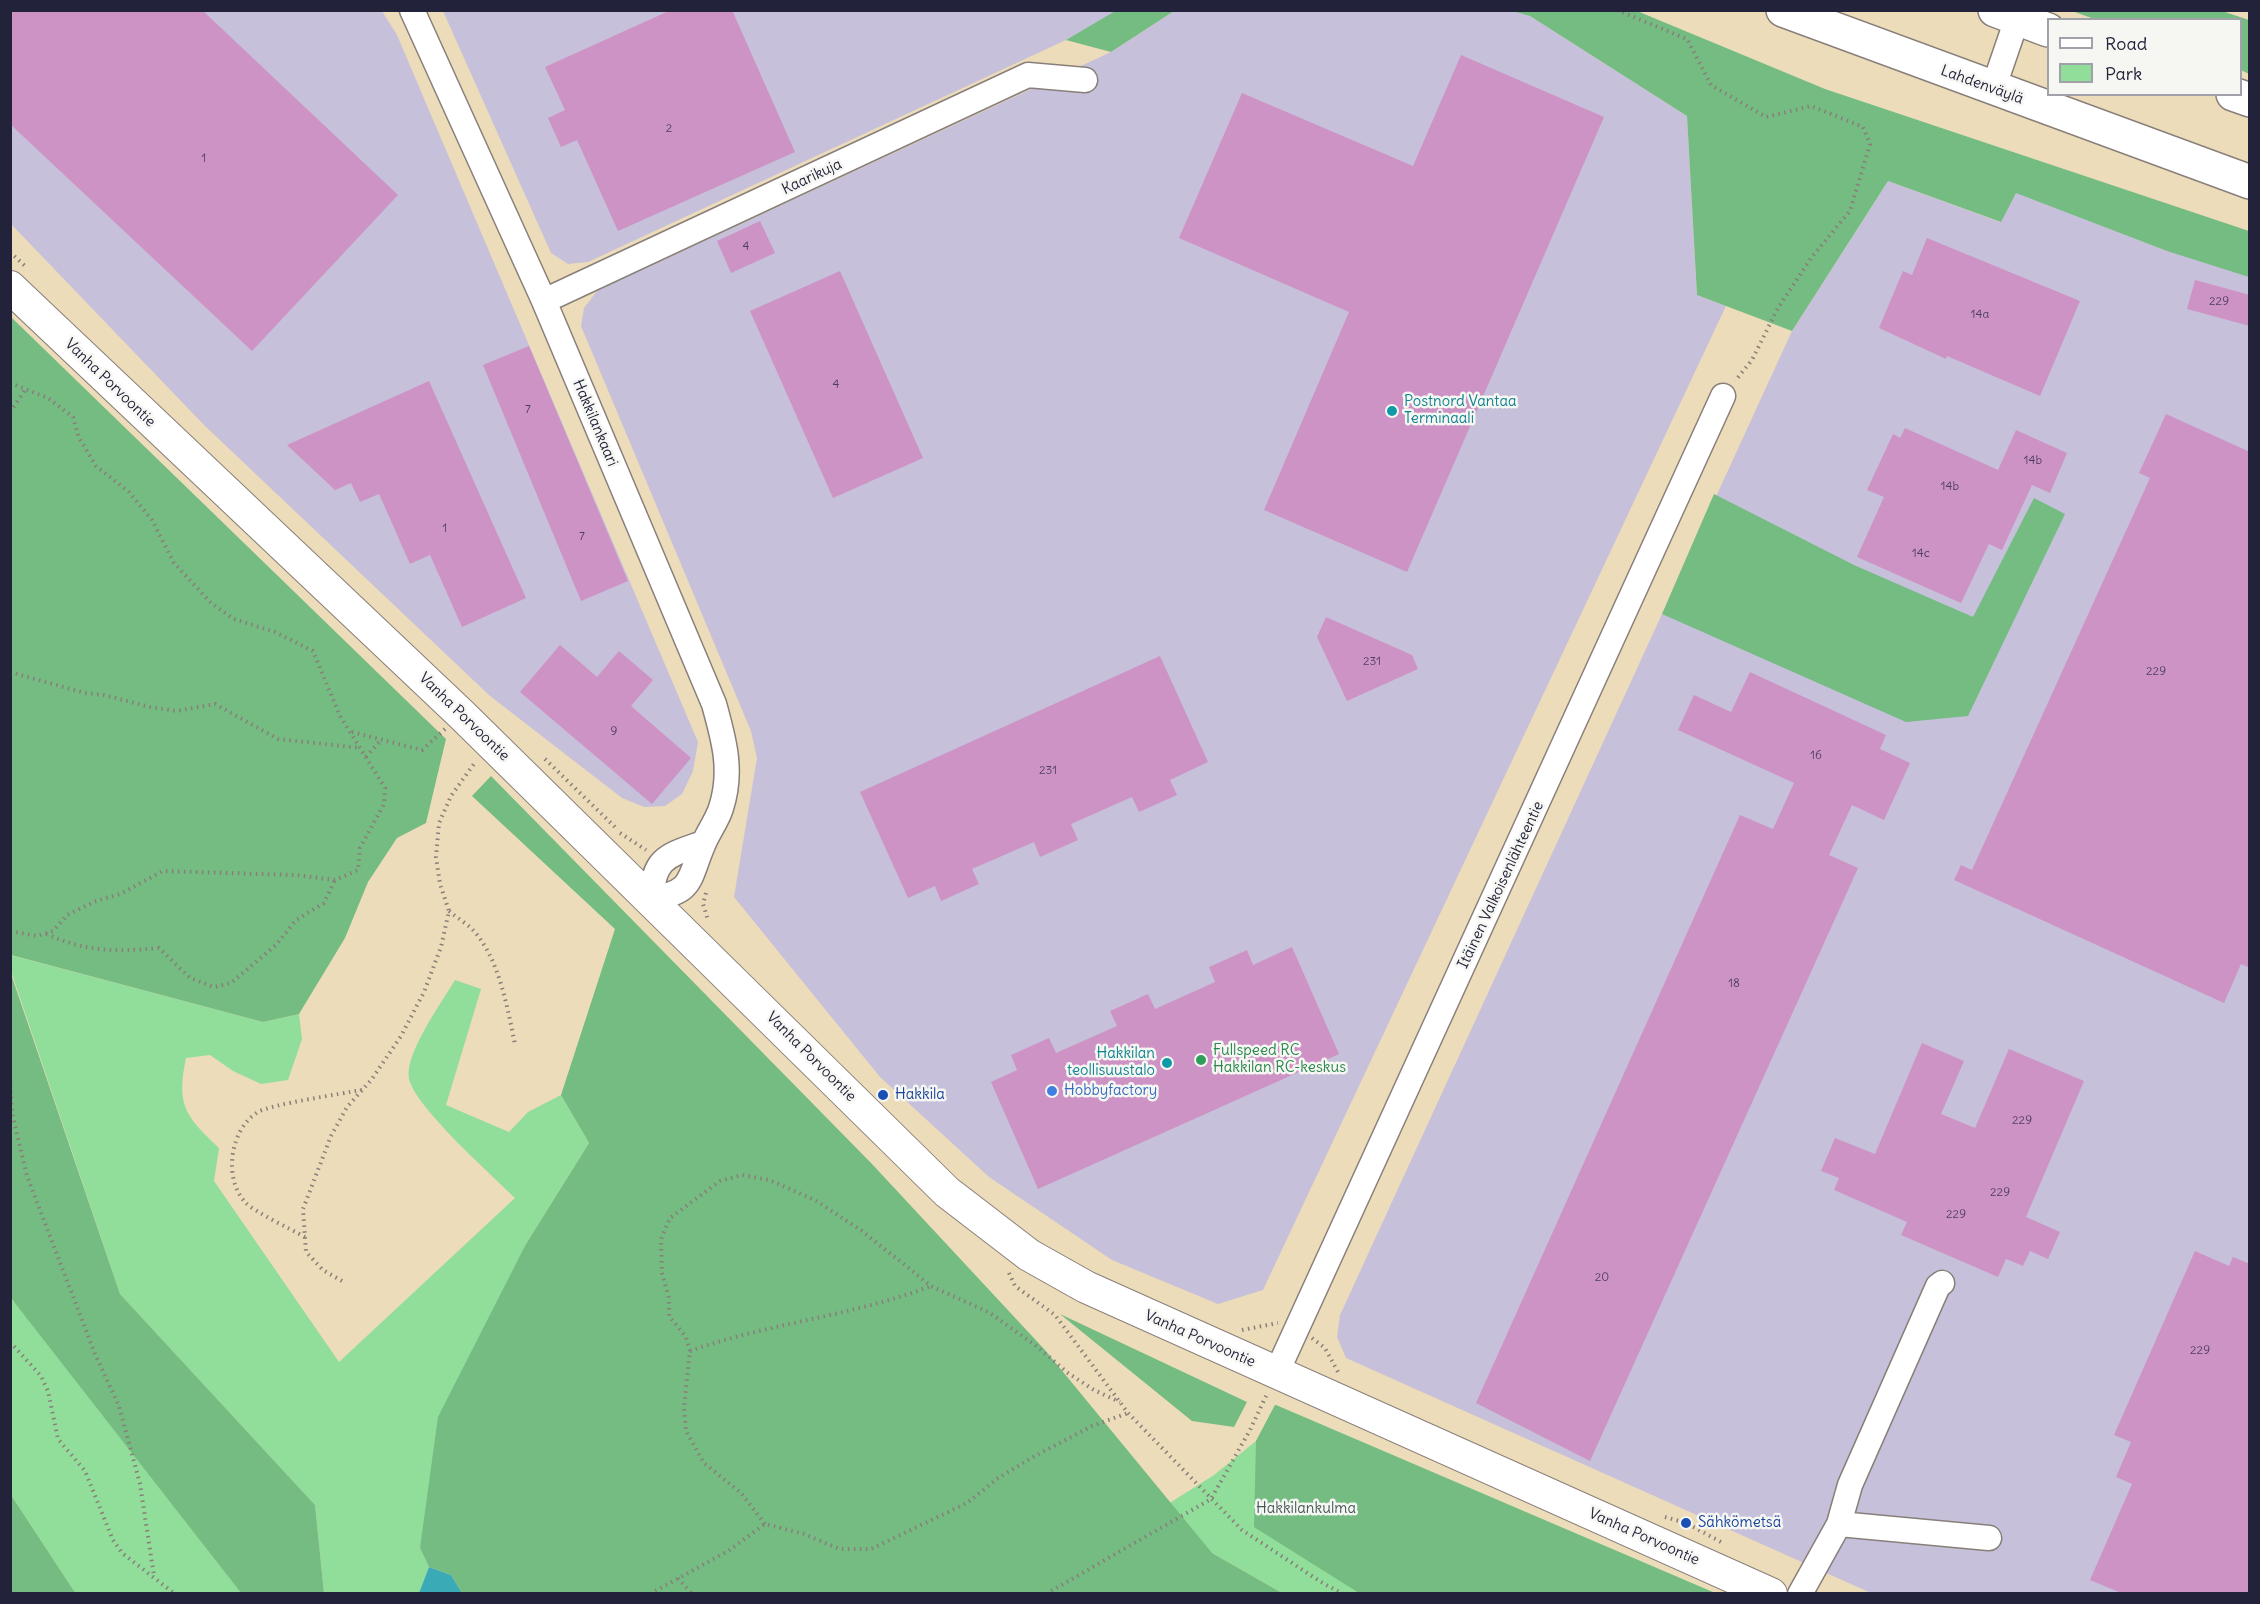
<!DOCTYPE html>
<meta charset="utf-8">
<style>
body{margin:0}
#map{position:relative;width:2260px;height:1604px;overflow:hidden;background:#eddcba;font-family:Delius,sans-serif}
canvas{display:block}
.frame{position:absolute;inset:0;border:12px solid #22223b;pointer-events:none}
.legend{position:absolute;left:2047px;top:18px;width:195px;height:78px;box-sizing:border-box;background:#f6f6f2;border:2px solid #a1a1a9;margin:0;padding:8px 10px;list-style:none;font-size:18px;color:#22223b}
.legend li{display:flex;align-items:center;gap:12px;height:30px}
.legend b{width:30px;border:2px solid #a1a1a9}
</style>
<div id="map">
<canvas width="2260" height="1604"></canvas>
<div class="frame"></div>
<ul class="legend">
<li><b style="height:8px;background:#fff"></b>Road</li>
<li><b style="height:16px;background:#91dd9a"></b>Park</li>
</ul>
</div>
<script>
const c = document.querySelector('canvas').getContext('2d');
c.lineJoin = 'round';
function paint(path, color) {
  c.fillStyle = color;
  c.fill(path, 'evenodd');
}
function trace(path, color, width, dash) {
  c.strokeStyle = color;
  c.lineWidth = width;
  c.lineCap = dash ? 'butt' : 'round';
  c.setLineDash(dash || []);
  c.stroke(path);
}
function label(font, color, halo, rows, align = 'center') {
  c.font = font + ' Delius,sans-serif';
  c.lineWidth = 5;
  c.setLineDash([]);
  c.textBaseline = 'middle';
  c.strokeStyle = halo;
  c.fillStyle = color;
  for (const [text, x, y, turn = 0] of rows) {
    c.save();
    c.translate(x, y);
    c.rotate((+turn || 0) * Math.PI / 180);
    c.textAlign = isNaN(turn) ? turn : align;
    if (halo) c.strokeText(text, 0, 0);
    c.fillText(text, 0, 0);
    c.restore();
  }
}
paint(new Path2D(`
 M11,11h371l15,24 301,707 -5,29 -11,23 -17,12 -21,1 -22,-9 -132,-102 -286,-271 -193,-201z
 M443,11h674l-51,29 -478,222 -20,2 -17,-11z
 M1174,11h338l18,5 157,100 10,179 29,11 -463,984 -45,14 -106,-44 -123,-83 -109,-100 -146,-180 23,-139 -6,-27 -170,-405 3,-18 13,-17 514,-239z
 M1888,181l112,41 16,-30 151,59 82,-4v1346h-378l-525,-235 -9,-21 3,-22 452,-984z`), '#c6c0da');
paint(new Path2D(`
 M10,955l253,67 36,-8 3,25 -14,41 -27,4 -28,-13 -23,-16 -24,3c-10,47 -1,58 33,90l-5,33 125,181 176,-164c-24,-24 -99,-90 -106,-119 -5,-25 33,-77 46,-99l26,9 -35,116 63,27 19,-20 33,-17 28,48 -63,101 -106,304 9,19 -10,26h-95l-9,-88 -195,-211 -109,-323z
 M10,1298l10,10 221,285 -164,1 -3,-3 -63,-96z
 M1275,1405l440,188h-433l-70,-40 -187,41 189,-119 42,-34z`), '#91dd9a');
paint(new Path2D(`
 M1117,10l57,1 -63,41 -45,-12z
 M1512,11h125l188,78 424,142v46l-82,-26 -151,-58 -15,29 -113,-41 -96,150 -95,-36 -10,-179 -157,-100z
 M2222,11l27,9v54l-8,-4 -1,-50h-143l-25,-9z
 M11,317l435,422 -20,84 -29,15 -29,44 -23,56 -46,76 -36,8 -252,-67z
 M1714,494l140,71 119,52 61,-119 31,16 -97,202 -62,6 -244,-108z
 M491,776l381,388 173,186 167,203 70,40h-820l-11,-18 -22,-8 -9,-19 18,-131 88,-173 63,-101 -28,-48 54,-166 -143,-133z
 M10,971l110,323 195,211 9,88h-83l-230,-295z
 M1060,1314l187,88 -13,25 -42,-6z
 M1275,1405h1l439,188h-356l-105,-66 2,-86z
 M11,1495l63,96 3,2h-66z`), '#74bc82');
paint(new Path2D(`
 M429,1567l22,8 11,18h-43z`), '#3aabb6');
paint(new Path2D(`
 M10,10h192l196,185 -146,156 -242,-227z
 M671,10h61l63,142 -177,79 -41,-91 -16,7 -13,-29 17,-8 -20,-43z
 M1461,55l143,62 -197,455 -143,-62 85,-198 -170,-74 63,-145 171,73z
 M760,221l15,32 -44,20 -14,-32z
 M1927,238l153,63 -40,95 -93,-40 -1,3 -67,-31 24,-57 9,4z
 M840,271l83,187 -90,40 -83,-187z
 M2195,280l55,15v31l-63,-17z
 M529,346l99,235 -47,20 -98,-236z
 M429,381l97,217 -64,29 -32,-72 -20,9 -31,-70 -19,8 -9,-19 -16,7 -48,-45z
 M2166,414l84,38v516l-9,-4 -17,39 -270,-123 7,-15 11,5 178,-392 -11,-5z
 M1905,428l93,42 18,-40 51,23 -17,40 -18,-8 -30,65 -13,-6 -28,59 -104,-46 27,-60 -17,-7 26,-56 7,4z
 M1326,617l86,38 6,14 -71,32 -30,-64z
 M560,645l37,32 22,-26 34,29 -22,26 60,52 -39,46 -132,-112z
 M1160,656l48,106 -38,18 7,15 -38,17 -7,-15 -61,27 7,16 -38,17 -6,-15 -62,27 7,15 -38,17 -6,-15 -27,12 -48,-106z
 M1750,672l136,63 -6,14 30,14 -26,57 -32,-15 -23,50 29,13 -268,593 -114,-58 264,-588 33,14 21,-46 -116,-53 16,-35 37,17z
 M1292,947l47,107 -301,135 -47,-107 26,-12 -6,-15 38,-17 7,15 61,-27 -7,-15 38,-17 7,15 60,-27 -6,-15 38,-17 6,15z
 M1922,1043l42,18 -23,53 34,14 34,-79 75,32 -58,136 34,15 -12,27 -18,-8 -7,15 -17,-7 -8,18 -97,-42 6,-13 -73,-32 5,-12 -18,-7 14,-33 40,16z
 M2195,1251l34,15 4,-9 17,7v329h-129l-31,-13 42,-96 -16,-7 15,-35 -17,-7z`), '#ce93c5');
const minor = new Path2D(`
 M412,10l132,291 170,403c10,36 19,67 7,104 -4,13 -13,24 -18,37 -15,35 -9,47 -52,54 3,-42 16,-43 52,-56
 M1993,89l24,-70
 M544,301l484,-226 57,5
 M1276,1374l447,-978
 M1839,1524l150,14
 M1800,1594l39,-70 11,-39 88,-199 4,-3`);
const major = new Path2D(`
 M10,287l451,427 486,478 82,63 57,32 685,307`);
const highway = new Path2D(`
 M1783,10l467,172
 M1995,10l53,20
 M2233,94l17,6`);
trace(minor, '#887f7a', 27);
trace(major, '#887f7a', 34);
trace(highway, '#887f7a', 36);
trace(new Path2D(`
 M1617,10l70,29 24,46 55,32 45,-11 52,21 7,17 -20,67 -39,47 -33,50 -26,52 -17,21
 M10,252l16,15
 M10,383l38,15 25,19 6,21 17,28 33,26 23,28 22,43 37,40 23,16 41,13 38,19 27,65 45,72 -1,16 -24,44 -2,22 -23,10 -40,-5 -132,-4 -43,23 -24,7 -29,14 -14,16 -16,5 -27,-5
 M10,412l15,-22
 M10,672l75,21 19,2 46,12 27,4 38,-7 63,35 83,9
 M352,732l70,18 23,-21
 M366,757l16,-18
 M545,759l70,68
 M620,833l26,17
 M706,893l-3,11 5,16
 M449,911c7,6 15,11 22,17 28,28 36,79 44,116
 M46,934c42,18 68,18 113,14l31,30 24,9 17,-4 45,-38 20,-25 28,-17 11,-23
 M10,1079l2,34 15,63 68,178 24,52 21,78 14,92
 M305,1237c-14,-8 -51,-25 -60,-35 -22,-24 -15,-73 13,-90 14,-8 83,-18 104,-22
 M1009,1273l6,13 40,29 73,98 114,117 79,52 22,12
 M342,1281l-19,-11 -17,-18 -3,-43 28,-73 16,-29 25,-28 29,-43 23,-44 17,-45 8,-36 -9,-27 -4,-27 3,-34 12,-27 25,-35
 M1242,1330l36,-7
 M1312,1338l13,10 13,24
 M10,1342l31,34 7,15 10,48 27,32 28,69 9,13 53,41
 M690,1351c79,-28 163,-35 241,-65
 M1665,1517l21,6 35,19
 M765,1524l-24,-31 -37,-30 -18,-32 -2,-24 6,-56 -4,-14 -17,-21v-18l-7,-25 -1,-34 9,-21 50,-37 22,-6 27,5 46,20 47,31 69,55 59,27 45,32 33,28 26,17 26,12
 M678,1578l14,16
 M650,1594l78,-43 37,-27 39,10 36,15h31l96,-46 31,-25 37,-22 57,-30 36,-13
 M1046,1594l165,-95 39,-69 17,-36`), '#887f7a', 4, [1.5, 4.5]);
trace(minor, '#fff', 24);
trace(major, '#fff', 32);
trace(highway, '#fff', 33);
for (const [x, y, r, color] of [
 [1392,411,6,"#0f9aa8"],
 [1201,1060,6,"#2e9e5b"],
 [1167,1063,6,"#0f9aa8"],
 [1052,1091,6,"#3f7fe0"],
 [883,1095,6,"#1a4fb4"],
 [1686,1523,6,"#1a4fb4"]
]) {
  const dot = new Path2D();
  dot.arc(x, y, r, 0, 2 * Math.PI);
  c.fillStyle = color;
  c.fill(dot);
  trace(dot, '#f6f6f2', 2);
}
label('12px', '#4d3e5e', null, [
 ["2",669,129],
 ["1",204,159],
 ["4",746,247],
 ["229",2219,302],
 ["14a",1980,315],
 ["4",836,385],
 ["7",528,410],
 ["14b",2033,461],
 ["14b",1950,487],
 ["1",445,529],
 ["7",582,537],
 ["14c",1921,554],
 ["231",1372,662],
 ["229",2156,672],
 ["9",614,732],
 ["16",1816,756],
 ["231",1048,771],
 ["18",1734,984],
 ["229",2022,1121],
 ["229",2000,1193],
 ["229",1956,1215],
 ["20",1602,1278],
 ["229",2200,1351]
]);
label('15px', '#22223b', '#f6f6f2', [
 ["Lahdenväylä",1982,85,20],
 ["Kaarikuja",812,177,-25],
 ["Vanha Porvoontie",110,383,44],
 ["Hakkilankaari",595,423,67],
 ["Vanha Porvoontie",464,717,44],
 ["Itäinen Valkoisenlähteentie",1501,885,-65],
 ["Vanha Porvoontie",811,1057,45],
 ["Vanha Porvoontie",1200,1339,24],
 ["Vanha Porvoontie",1644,1537,24]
]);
label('15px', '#0d838f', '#f6f6f2', [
 ["Postnord Vantaa",1404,402],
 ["Terminaali",1404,419],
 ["Hakkilan",1155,1054,"right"],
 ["teollisuustalo",1155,1071,"right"]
], 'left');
label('15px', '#27864d', '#f6f6f2', [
 ["Fullspeed RC",1213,1051],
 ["Hakkilan RC-keskus",1213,1068]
], 'left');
label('15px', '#366cbe', '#f6f6f2', [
 ["Hobbyfactory",1064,1091]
], 'left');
label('15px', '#164399', '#f6f6f2', [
 ["Hakkila",895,1095],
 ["Sähkömetsä",1698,1523]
], 'left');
label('15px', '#435a58', '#f6f6f2', [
 ["Hakkilankulma",1306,1509]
]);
</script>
